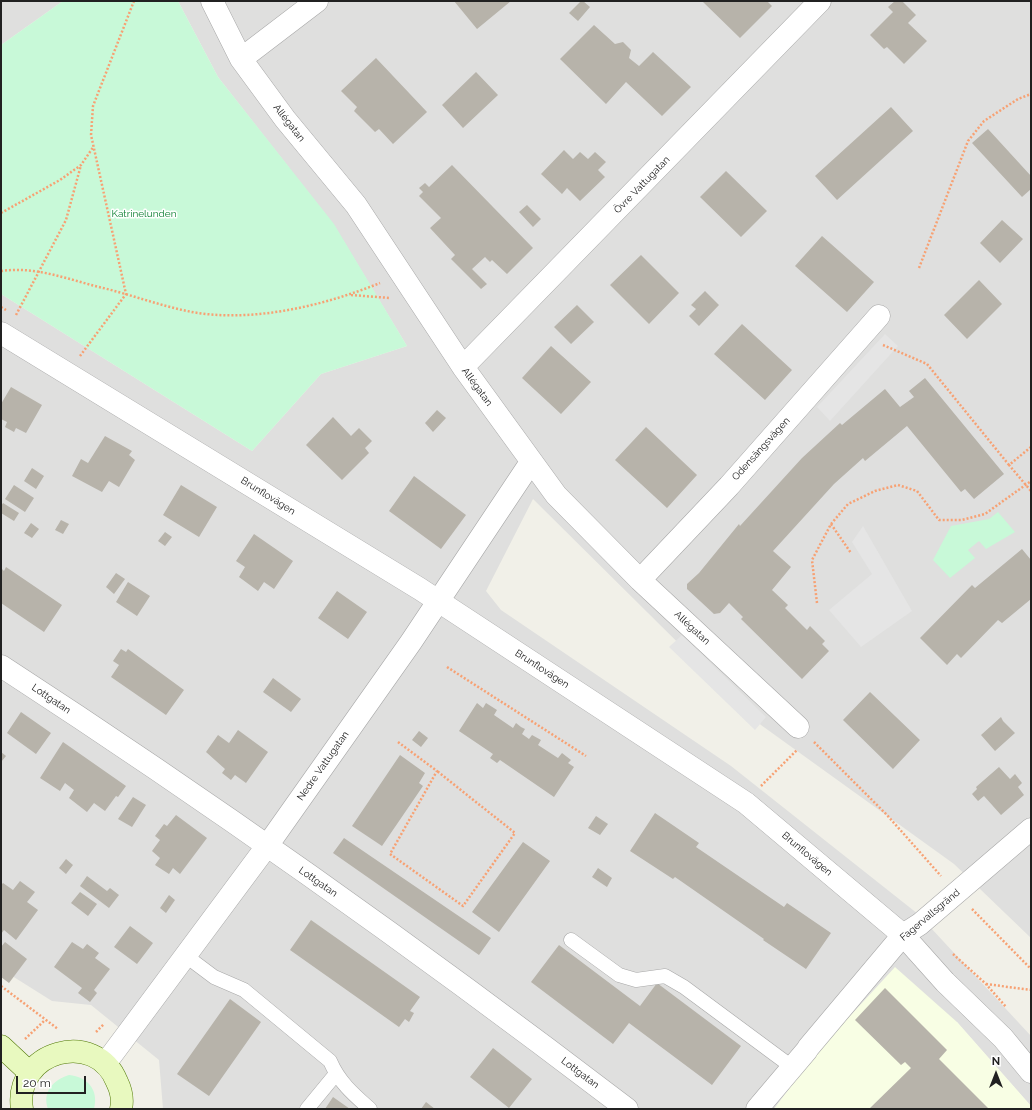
<!DOCTYPE html>
<meta charset="utf-8">
<style>
body{margin:0}
#map{position:relative;width:1032px;height:1110px;overflow:hidden;background:#f1f0e8;font-family:Raleway,sans-serif}
canvas{display:block}
.frame{position:absolute;inset:0;border:2px solid #212121;pointer-events:none}
.north{position:absolute;left:976px;top:1054px;width:40px;height:40px;-webkit-text-stroke:3px #fff;paint-order:stroke;rotate:0deg;font-size:11px;font-weight:700;line-height:16px;text-align:center;color:#212121}
.north::after{content:'';display:block;margin:auto;width:14px;height:18px;background:#212121;clip-path:polygon(50% 0,100% 100%,50% 72%,0 100%)}
.scale{position:absolute;left:16px;top:1076px;width:70px;height:18px;box-sizing:border-box;border:2px solid #212121;border-top:0;padding-left:5px;font-size:12px;line-height:14px;white-space:nowrap;color:#212121;-webkit-text-stroke:3px #fff;paint-order:stroke}
</style>
<div id="map">
<canvas width="1032" height="1110"></canvas>
<div class="frame"></div>
<div class="north">N</div>
<div class="scale">20 m</div>
</div>
<script>
const c = document.querySelector('canvas').getContext('2d');
c.lineJoin = 'round';
function paint(path, color) {
  c.fillStyle = color;
  c.fill(path, 'evenodd');
}
function trace(path, color, width, dash) {
  c.strokeStyle = color;
  c.lineWidth = width;
  c.lineCap = dash ? 'butt' : 'round';
  c.setLineDash(dash || []);
  c.stroke(path);
}
function label(font, color, halo, rows, align = 'center') {
  c.font = font + ' Raleway,sans-serif';
  c.lineWidth = 3;
  c.setLineDash([]);
  c.textBaseline = 'middle';
  c.strokeStyle = halo;
  c.fillStyle = color;
  for (const [text, x, y, turn = 0] of rows) {
    c.save();
    c.translate(x, y);
    c.rotate((+turn || 0) * Math.PI / 180);
    c.textAlign = isNaN(turn) ? turn : align;
    if (halo) c.strokeText(text, 0, 0);
    c.fillText(text, 0, 0);
    c.restore();
  }
}
paint(new Path2D(`
 M1,1h62l-62,44z
 M178,1h853v937l-77,-74 -193,-139 -228,-226 -47,92 15,19 230,156 187,148 113,122v70l-74,-84 -141,31 -42,56h-611l-4,-49 -68,-55 -39,-4 -51,-32v-675l251,157 69,-77 86,-28 -74,-122 -115,-147z`), '#dfdfde');
paint(new Path2D(`
 M895,967l62,55 74,84v3h-257l42,-56z`), '#f8fee4');
paint(new Path2D(`
 M63,1h115l40,76 116,147 73,122 -86,28 -69,77 -251,-157v-249z
 M998,512l17,20 -29,17 -7,-8 -11,9 7,8 -25,20 -17,-18 18,-34 38,-7z
 M69,1075c19,2 30,15 25,34h-46c-6,-17 5,-29 21,-34z`), '#c8f9d8');
paint(new Path2D(`
 M885,334l13,12 -68,75 -13,-14z
 M863,526l49,85 -51,36 -32,-37 43,-36 -20,-32z
 M682,635l84,82 -11,13 -86,-83z`), '#e5e5e5');
paint(new Path2D(`
 M454,1h57l-34,28z
 M581,1h2l7,6 -12,14 -9,-8z
 M702,1h65l5,5 -32,32z
 M895,1h7l14,14 -8,8 19,18 -23,23 -17,-17 -3,2 -14,-14 23,-23 -5,-5z
 M594,25l21,19 8,-2 8,8 -2,8 10,8 14,-14 38,35 -29,29 -36,-34 -20,22 -46,-45z
 M376,58l51,54 -34,32 -14,-15 -4,3 -21,-21 3,-4 -16,-16z
 M476,72l22,23 -35,33 -21,-23z
 M891,107l22,24 -76,69 -22,-24z
 M988,129l43,47v13l-9,8 -50,-54z
 M564,150l9,9 7,-7 8,7 7,-7 11,10 -8,8 7,7 -25,24 -13,-13 -5,6 -21,-20z
 M452,165l81,83 -26,26 -15,-14 -2,2 -5,-5 -13,12 15,15 -6,5 -30,-30 4,-4 -25,-27 11,-10 -22,-22 4,-4 -4,-4 6,-5 4,4z
 M726,171l41,40 -26,26 -41,-40z
 M527,205l14,14 -8,8 -14,-15z
 M1002,220l21,19 -23,24 -20,-20z
 M822,236l52,46 -27,30 -52,-46z
 M641,255l38,38 -30,31 -39,-39z
 M979,280l23,24 -35,35 -23,-24z
 M705,291l14,14 -20,21 -10,-10 7,-7 -5,-4z
 M577,305l17,17 -23,22 -17,-17z
 M742,324l50,46 -27,30 -51,-46z
 M551,346l40,36 -30,32 -39,-36z
 M925,378l79,96 -30,25 -9,-10 -4,3 -54,-66 -42,35 -2,-3 -29,26 -61,67 18,16 -19,23 16,15 -3,3 22,22 3,-4 15,15 -3,3 7,7 -27,28 -61,-60 2,-2 -14,-14 -9,10 -6,1 -27,-25v-5l12,-11 40,-49 1,2 62,-68 38,-35 2,2 43,-36 15,18 14,-10 -5,-6z
 M11,387l31,18 -16,28 -10,-5 -2,4 -9,-5 2,-5 -6,-3v-15z
 M437,410l9,8 -13,14 -8,-9z
 M333,417l18,19 8,-8 13,13 -7,7 4,5 -27,27 -36,-35z
 M646,427l51,48 -30,33 -52,-48z
 M105,436l27,15 -3,4 6,5 -16,27 -10,-6 -7,11 -30,-16 9,-17 7,4z
 M32,468l12,8 -8,13 -12,-8z
 M414,476l52,39 -25,34 -52,-38z
 M14,485l20,13 -9,14 -20,-13z
 M181,485l36,22 -18,30 -36,-22z
 M3,503l16,10 -5,8 -13,-8v-7z
 M61,520l8,4 -6,10 -8,-4z
 M31,523l8,6 -7,9 -8,-5z
 M165,532l7,5 -7,9 -7,-5z
 M254,534l39,27 -19,28 -10,-7 -6,9 -19,-14 6,-10 -9,-6z
 M1022,549l9,11v39l-29,24 -4,-3 -37,38 -4,-4 -10,11 -27,-27 52,-53 3,3z
 M6,567l56,38 -18,27 -43,-29v-35l3,3z
 M116,573l9,6 -11,15 -8,-7z
 M128,582l22,14 -13,20 -21,-14z
 M337,591l30,21 -19,27 -30,-21z
 M121,649l5,3 2,-3 56,41 -18,25 -55,-38 8,-12 -6,-4z
 M273,678l28,21 -10,13 -28,-20z
 M870,692l50,48 -27,29 -50,-49z
 M477,703l6,5 3,-5 11,7 -3,5 19,13 3,-5 5,4 4,2 -3,5 7,5 3,-4 9,5 -3,5 20,13 4,-5 9,7 -3,3 6,4 -20,30 -54,-37 -3,3 -7,-5 3,-4 -34,-23z
 M21,712l30,21 -15,21 -29,-21z
 M1001,717l2,4 12,12 -20,18 -14,-16z
 M238,730l30,22 -22,31 -11,-8 -4,5 -9,-7 3,-4 -19,-17 12,-17 11,8z
 M419,731l9,7 -7,9 -9,-7z
 M63,742l63,44 -8,11 -2,-1 -11,15 -11,-8 -7,9 -18,-14 5,-8 -9,-7 -5,8 -20,-13z
 M1,752l5,4 -5,6z
 M400,755l25,18 -6,10 4,3 -41,60 -30,-20z
 M999,767l11,12 5,-5 7,9 -4,4 6,8 -23,20 -17,-19 -6,5 -6,-7 5,-5 -1,-2z
 M133,797l13,8 -14,22 -14,-8z
 M655,813l44,30 -3,4 88,60 3,-4 44,30 -25,36 -43,-29 1,-1 -89,-62 -2,2 -43,-28z
 M176,815l31,23 -27,36 -7,-6 -4,6 -14,-9 5,-7 -8,-7 8,-11 -5,-4 9,-12 3,2z
 M596,816l12,8 -8,11 -12,-7z
 M344,838l147,100 -12,17 -146,-102z
 M523,842l27,19 -51,71 -27,-20z
 M66,859l7,6 -7,9 -7,-6z
 M598,868l14,10 -5,9 -15,-10z
 M87,876l20,15 3,-3 9,7 -10,13 -29,-22z
 M20,881l15,11 -8,10 11,8 -22,30 -12,-10 -3,4v-49l2,-2 10,7z
 M80,892l17,12 -9,12 -17,-13z
 M169,895l6,5 -9,13 -6,-5z
 M311,920l109,77 -10,14 4,2 -5,9 -4,-3 -6,8 -109,-77z
 M130,926l23,17 -16,21 -23,-17z
 M5,942l22,17 -18,24 -8,-6v-30z
 M72,942l11,7 4,-5 12,9 -4,5 15,11 -16,21 3,3 -7,9 -12,-9 4,-5 -28,-21z
 M559,945l81,61 17,-23 84,63 -29,39 -83,-62 -16,21 -82,-62z
 M885,988l62,62 -8,9 50,50h-120l42,-41 -6,-6 -4,3 -46,-45z
 M230,999l31,23 -52,74 -32,-22z
 M493,1048l39,31 -23,29 -39,-31z
 M333,1097l17,12h-25z
 M426,1102l9,7h-14z`), '#b7b3aa');
const service = new Path2D(`
 M571,940l48,35 17,5 29,-4 19,11 108,80
 M186,956l28,21 30,13 86,71c9,21 23,33 40,48
 M307,1109l28,-34`);
const minor = new Path2D(`
 M212,1l29,58 44,60 71,86 107,162 93,128 84,85 158,147
 M241,59l76,-58
 M1,333l419,256 326,214 157,132 42,47 58,56 28,34
 M463,367l357,-366
 M640,580l89,-94 150,-170
 M1,666c214,139 423,288 626,443
 M808,1048l95,-113 17,-11 111,-95
 M105,1064l162,-218 144,-204 120,-180
 M757,1109l50,-59`);
const secondary = new Path2D(`
 M1,1046l29,27
 M22,1109c-9,-58 74,-81 95,-27 4,8 6,18 4,27`);
trace(service, '#a8a8a8', 15);
trace(minor, '#a8a8a8', 23);
trace(secondary, '#517907', 23);
trace(new Path2D(`
 M1,213l59,-33 21,-15 13,-19
 M919,268l49,-127 16,-20 34,-22 13,-5
 M1,271c34,-5 66,8 98,16 30,7 59,18 88,24 62,13 136,-5 193,-28
 M351,295l39,3
 M1,307l5,3
 M16,315l50,-95 15,-55
 M883,345l44,19 82,101
 M80,356l46,-62 -35,-159 2,-29 41,-105
 M1031,447l-22,18 22,26
 M831,524l20,29
 M817,603l-5,-43 19,-36 17,-20 27,-13 23,-6 19,6 22,29h23l23,-6 46,-33
 M447,667l139,89
 M398,742l39,29 -47,83 73,52 52,-73 -78,-62
 M814,742l73,73 54,61
 M761,786l36,-36
 M972,909l59,60
 M953,954l33,30 20,23
 M986,984l45,6
 M1,986l57,43
 M96,1032l8,-8
 M25,1039l20,-19`), '#f7a173', 2.5, [2, 2]);
trace(service, '#fff', 14);
trace(minor, '#fff', 22);
trace(secondary, '#e8f9bf', 22);
label('10px', '#212121', '#fff', [
 ["Allégatan",289,123,52],
 ["Övre Vattugatan",642,185,-46],
 ["Allégatan",477,387,54],
 ["Odensängsvägen",761,449,-48],
 ["Brunflovägen",268,496,32],
 ["Allégatan",692,628,43],
 ["Brunflovägen",542,669,33],
 ["Lottgatan",51,699,34],
 ["Nedre Vattugatan",323,766,-55],
 ["Brunflovägen",807,854,40],
 ["Lottgatan",318,882,35],
 ["Fagervallsgränd",930,915,-40],
 ["Lottgatan",580,1073,37]
]);
label('10px', '#0e8033', '#fff', [
 ["Katrinelunden",144,214]
]);
</script>
